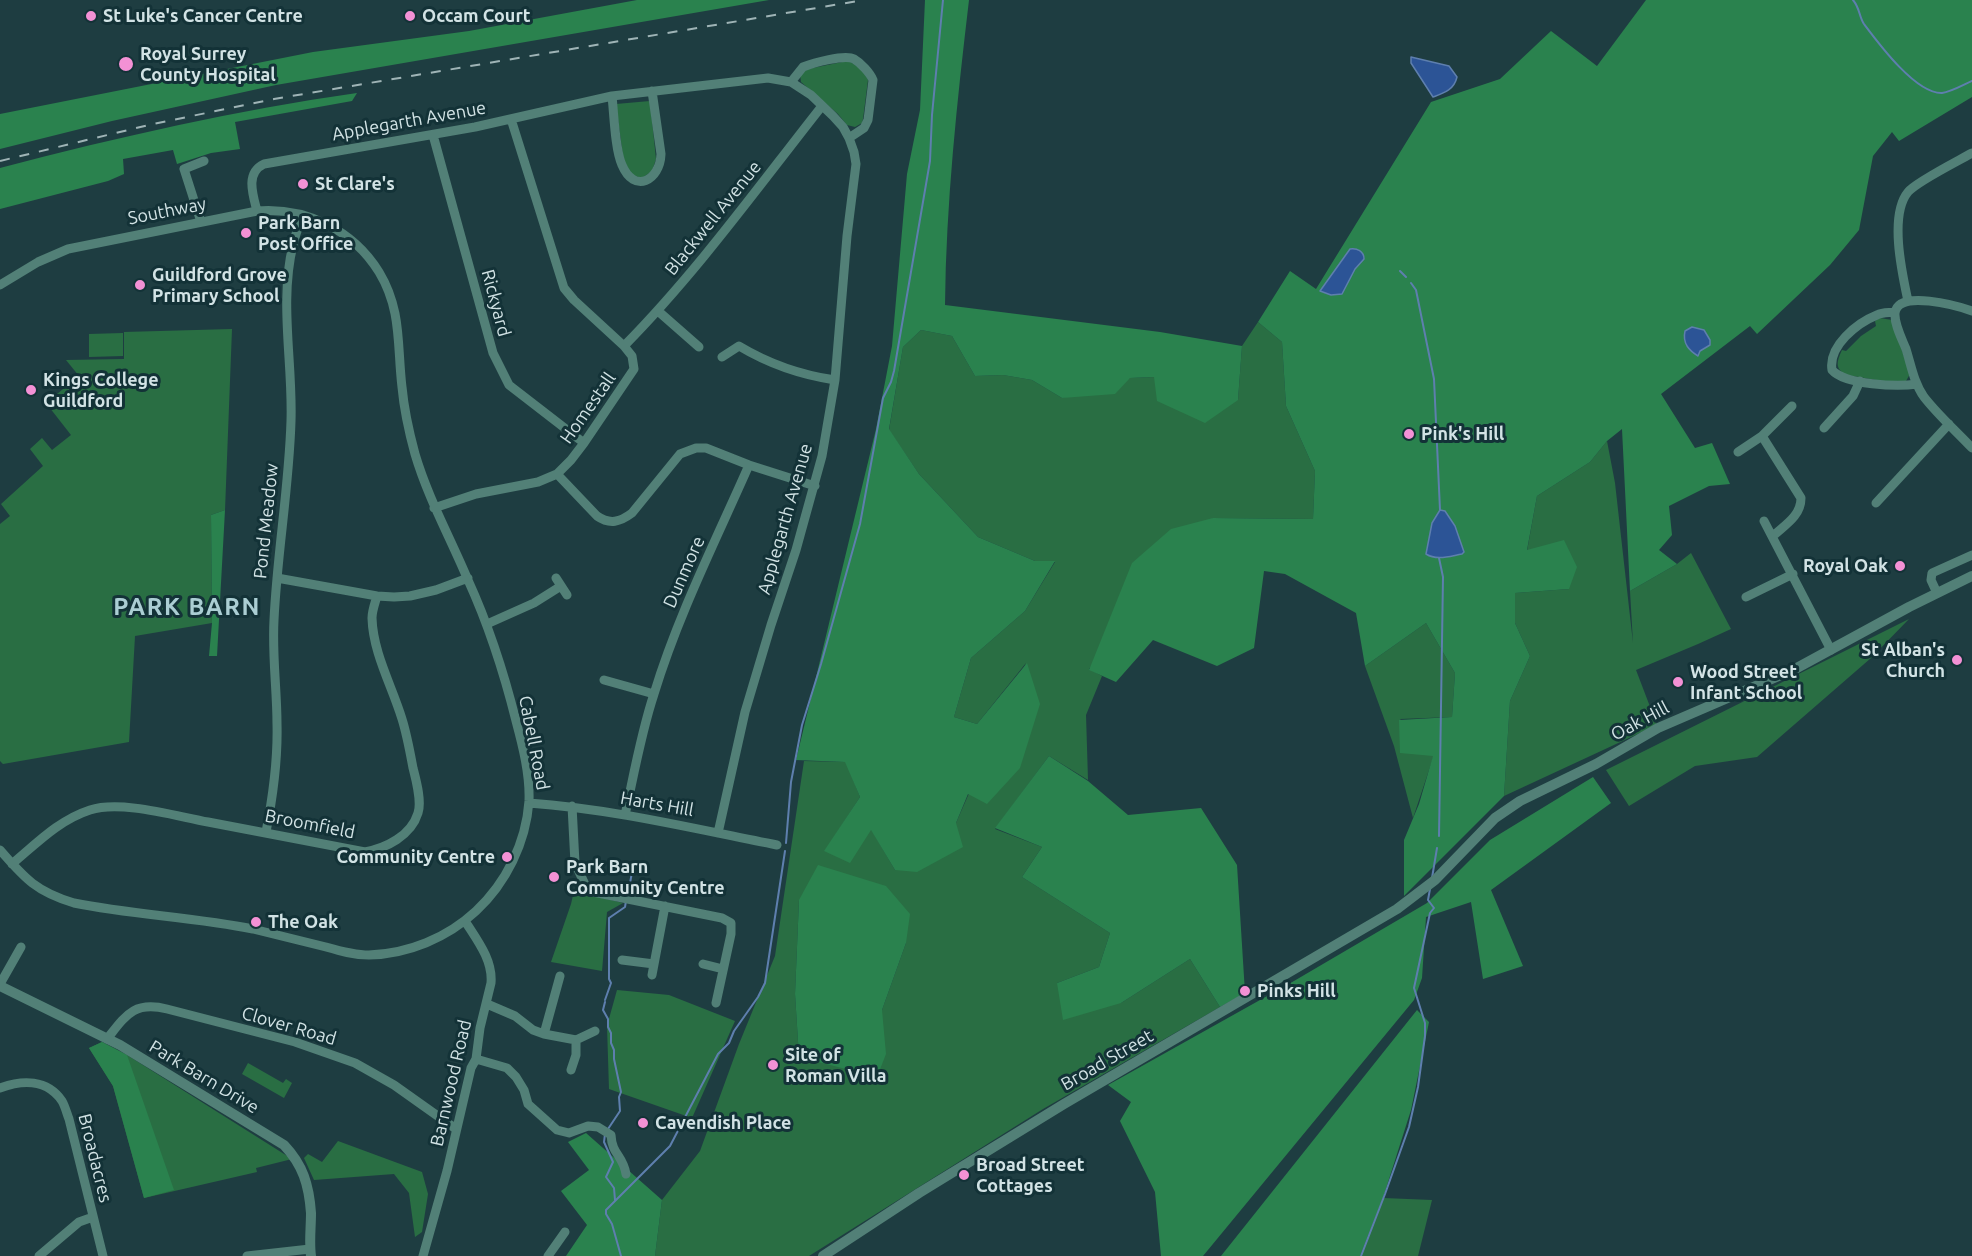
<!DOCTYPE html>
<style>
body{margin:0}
canvas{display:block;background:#1e3d41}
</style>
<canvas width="1972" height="1256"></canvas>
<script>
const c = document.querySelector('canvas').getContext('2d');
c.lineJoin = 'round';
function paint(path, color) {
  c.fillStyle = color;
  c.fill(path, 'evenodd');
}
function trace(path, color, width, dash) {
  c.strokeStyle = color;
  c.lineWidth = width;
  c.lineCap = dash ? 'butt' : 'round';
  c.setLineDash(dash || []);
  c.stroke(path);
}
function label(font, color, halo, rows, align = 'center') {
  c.font = font + ' Ubuntu,sans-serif';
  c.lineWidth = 6;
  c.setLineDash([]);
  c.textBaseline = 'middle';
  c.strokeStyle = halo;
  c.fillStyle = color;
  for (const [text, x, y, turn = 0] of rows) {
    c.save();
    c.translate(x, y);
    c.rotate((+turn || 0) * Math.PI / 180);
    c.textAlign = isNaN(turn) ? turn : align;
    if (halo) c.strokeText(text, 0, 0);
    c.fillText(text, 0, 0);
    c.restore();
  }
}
paint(new Path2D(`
 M847,61c8,2 18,11 21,19l-5,39 -1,4 -7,4 -8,-2 -9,-11 -37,-32 -1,-8 8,-5z
 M650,101l6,58 -4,12 -10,7 -11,-3 -7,-11 -8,-60z
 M1880,318l12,2 18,54 -4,7 -12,2 -47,-8c-13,-6 -10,-14 -5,-25l4,1 15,-15 15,-10 -1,-5z
 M1258,322l24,20 4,64 29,65 -2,48 -100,-1 -124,151 13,7 -16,39 2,65 -39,-24 -54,73 47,18 -20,30 88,56 -11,34 -42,16 64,20 69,-44 30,48 -177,102 -234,147h-154l7,-56 38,-49 39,-107 36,-88 29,-195 42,1 14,35 -35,54 46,-22 24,41 61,-47 70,-160 -49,61 -23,-7 17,-59 54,-47 30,-49 -20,-1 -57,-24 -59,-63 -30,-44 14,-83 18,-17 31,6 23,40 28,-1 29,5 30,18 68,-20 24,-1 84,23 4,-54zM799,900l107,43 -24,67 -83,47 -4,-63z
 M232,329l-7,181 -14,5 1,108 -77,13 -6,106 -126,22 -3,-3v-237l10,-8 -9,-12 42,-38 -13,-17 12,-11 10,12 19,-15 -25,-32 33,-27 -13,-16 58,-1v-27z
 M123,333v23l-34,1v-23z
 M1607,441l8,42 18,160 -3,-52 47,-27 14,-11 40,76 -33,15 -62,26 21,55 -153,71 6,-95 20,-45 -15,-33v-30l54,-4 -42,-38 10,-55 53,-34z
 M1909,619l-38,39 -114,99 -62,9 -66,40 -23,-36z
 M1426,623l29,50 -3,44 -52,2 34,36 -21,63 -19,-72 -29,-80z
 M574,891l49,12 -16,9 -5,59 -51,-9 20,-58z
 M617,990l52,5 66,26 -43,97 -83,-29 -2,-63z
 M102,1042l25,13 165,104 -36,9 1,4 -113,26 -31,-112 -24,-38z
 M248,1063l35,20 3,-4 6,4 -8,15 -42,-24z
 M338,1141l84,31 6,22 -6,38 -7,5 -6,-44 -15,-19 -80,6 -10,-22 4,-4 14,8z
 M1383,1198l49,2 -14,56h-58z`), '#296e43');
paint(new Path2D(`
 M637,0h132l-493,85 -164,36 -112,28v-35l313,-62 156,-21z
 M925,0h44c-12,101 -23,204 -24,305l215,27 82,14 -4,54 -33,23 -48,-22 -3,-24 -24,1 -15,16 -53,4 -30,-18 -29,-5 -28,1 -23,-40 -31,-6 -18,17 -14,82 30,45 59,63 57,24h20l-30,50 -54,47 -17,59 23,7 50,-61 13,41 -20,64 -33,36 -19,-10 -12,29 7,24 -46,25 -22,-2 -24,-40 -21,33 -26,-12 36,-54 -15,-35 -49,-2 80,-331 16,-83 15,-172 13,-64z
 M1646,0h326v97l-73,44 -7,-9 -19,24 -14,74 -29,35 -73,69 -7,-8 -89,68 34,54 17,-5 18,41 -21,2 -40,20 3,29 -13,15 18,14 -47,27 -8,-162 -15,12 -17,21 -53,34 -10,54 37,-10 13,27 -8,22 -54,4v30l15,33 -20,45 -6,95 -100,100v-56l15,-36 14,-48 -33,-3 -1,-33 53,-3 3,-44 -29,-50 -61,43 -9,-53 -71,-39 -21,-3 -10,77 -37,18 -64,-26 -37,42 -27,-12 43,-107 39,-34 42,-11 100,1 2,-48 -29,-65 -4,-64 -24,-20 32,-51 26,18 115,-187 69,-23 51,-48 46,35z
 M357,93l-5,8 -117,21 5,27 -29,4 -34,11 -4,-14 -50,9 1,15 -16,7 -108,28v-41c118,-31 237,-58 357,-75z
 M225,510l-8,146h-8l3,-33 -1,-108z
 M1049,756l39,25 40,34 73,-7 36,57 8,128 -25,14 -30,-48 -69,44 -58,17 -6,-37 42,-16 11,-34 -88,-56 20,-30 -47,-19z
 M1593,777l18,26 -120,87 32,76 -40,13 -12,-77 -45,15 -4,61 -8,22 -211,256h-42l-6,-64 -35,-71 11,-19 -23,-17 186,-104 133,-78 63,-63z
 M818,865l68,21 24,28 -4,29 -24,67 4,44 -9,23 -78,-20 -4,-63 4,-94z
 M1417,1010l12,12 -18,88 -28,88 -23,58h-139z
 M102,1042l25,13 47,135 -30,8 -31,-112 -24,-38z
 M586,1133l76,67 -7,56h-89l21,-31 -26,-34 28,-21 -21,-28z`), '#2a824e');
const water = new Path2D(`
 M1411,57l38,9 8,11c-3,13 -13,16 -24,20l-22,-34z
 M1350,249c7,-1 14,2 14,10l-9,10 -13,25 -11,1 -11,-4z
 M1692,327l12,3 6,10v5l-10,6 -2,5c-8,-5 -16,-12 -13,-25z
 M1440,510l5,1 10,15 9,26 -2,2c-12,2 -25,7 -36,0l6,-31z`);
paint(water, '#2c5496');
trace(water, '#5e7fae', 1.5);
trace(new Path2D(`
 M1853,0c7,8 6,17 11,24 15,20 52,70 78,69 9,-1 21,-8 30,-12
 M1400,271l6,6
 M1411,283l5,7 18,89 6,131
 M1439,836l4,-259 -4,-19
 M786,843l5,-61 11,-57 19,-61 39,-140 23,-126 8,-16 3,-11 36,-210 2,-46 11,-115
 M1432,878l5,-30
 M628,895l5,-29
 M605,1000l6,-17 -2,-4v-61l16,-11 1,-6
 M605,1002l-2,8 5,9v8l3,6v10l3,7v9l7,33 -2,5 1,14 -12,18
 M605,1134l-1,8 9,20 -7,15 8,11 1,12
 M621,1256l-9,-32 -6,-10v-4l64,-64 48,-92 11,-11 5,-12 24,-34 7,-14 20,-132
 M1361,1256l24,-62 24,-67 9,-40 7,-51v-13l-11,-35 16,-75 4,-5 -6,-8 2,-11`), '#5e7fae', 2);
trace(new Path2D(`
 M791,82l12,-15c10,-4 42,-13 51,-8 7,4 16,14 19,21l-5,40 -4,8 -15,10
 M612,96c2,18 3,54 10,69 12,29 38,16 39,-11l-9,-63
 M433,135l60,218 16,32 75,58
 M257,211c-4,-16 -12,-38 7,-47l211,-37 137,-31 156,-18 23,4 20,13 22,21 10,11 6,11 5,14 2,12 -9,72 -12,144 -13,76 -26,94 -25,75 -26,87 -27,121
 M201,222l-17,-53 20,-8
 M0,285l38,-23 30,-13 189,-38c49,-4 96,19 122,61 23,38 18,73 23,115 2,22 7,45 13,67 13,44 35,83 53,126 21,46 36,93 48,141 7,26 14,54 13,80 -3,42 -23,82 -53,110 -29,27 -68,43 -107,44 -15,0 -29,-4 -43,-8 -24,-6 -48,-12 -73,-18 -59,-12 -119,-14 -179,-26 -37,-11 -49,-24 -74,-53
 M1908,301c-6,-28 -19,-86 0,-109 8,-10 50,-31 64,-39
 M658,311l41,36
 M1972,311c-14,-5 -74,-22 -77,2 -1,11 7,26 11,36 5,16 8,34 18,48 14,18 32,34 48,51
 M1895,312c-6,1 -12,0 -18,3 -20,8 -49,31 -45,55 13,15 66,17 85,14
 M624,346c73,-74 134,-159 198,-240
 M722,357l17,-11c30,18 62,29 96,34
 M1824,428l29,-32 7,-15
 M1762,436l39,62c0,18 -16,27 -28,38
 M1738,452l24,-16 30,-30
 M557,474l40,42c13,9 23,6 35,-3l48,-59 16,-6h10l43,17 66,21
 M1876,503l73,-79
 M434,508l42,-14 62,-12 19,-8 14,-14 13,-17 50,-74 -2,-13 -8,-10 -50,-46 -10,-12 -53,-169
 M1764,521l67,129
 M277,578l100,18 17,1 16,-1 26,-6 32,-12
 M556,578l11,17
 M1937,593l-6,-13 1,-7 40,-18
 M1746,597l47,-23
 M487,624l47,-21 27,-17
 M604,680l50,14
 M529,803c84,6 166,26 248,42
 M572,806l3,57 13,28 134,27 9,5v11l-15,69
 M625,815c9,-41 16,-82 29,-121 24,-79 62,-154 95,-229
 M266,832c7,-36 12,-71 11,-108 0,-34 -5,-69 -3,-104 3,-66 15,-132 17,-199 2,-58 -12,-119 2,-176 2,-10 6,-20 10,-30
 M12,864c25,-21 47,-44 78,-54 31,-10 85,6 118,12 52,10 105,20 157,30 21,-4 46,-16 53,-39 4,-12 -2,-33 -5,-45 -3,-16 -6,-33 -11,-49 -10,-33 -29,-66 -30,-101 0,-7 3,-15 5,-22
 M622,960l32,4
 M703,964l20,5
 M652,975l13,-69
 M0,984l21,-37
 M487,1004l28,12 18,14 11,4 32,6 19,-9
 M544,1034l16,-58
 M107,1039c19,-24 27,-38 60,-30l128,33 60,21 39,22 62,44
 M476,1059l31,9 9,9 8,13 4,14 29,26 12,3 19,-7 10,1 13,8c1,20 12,20 15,39
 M571,1070l5,-15v-15
 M0,1088c22,-8 47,-9 62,13 3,5 5,13 7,18l34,137
 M39,1256l40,-34 14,-5
 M247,1256l63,-7
 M423,1256l24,-85 24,-103 5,-9 4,-31 11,-45c2,-23 -14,-43 -26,-62
 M548,1256l17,-24`), '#528077', 9);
trace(new Path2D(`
 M0,986l120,59 164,100c19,20 25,40 27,68 0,15 -2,29 0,43
 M823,1256l96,-63 145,-89 333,-195 38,-29 60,-62 25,-17 76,-37 62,-36 137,-59 114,-62 63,-31`), '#528077', 10);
trace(new Path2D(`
 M0,161l153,-37 121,-25 590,-99`), '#9fb4b6', 2, [10, 10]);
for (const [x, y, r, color] of [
 [91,16,6,"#f391d5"],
 [410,16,6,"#f391d5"],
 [126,64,8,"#f391d5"],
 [303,184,6,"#f391d5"],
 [246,233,6,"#f391d5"],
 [140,285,6,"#f391d5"],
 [31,390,6,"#f391d5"],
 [1409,434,6,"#f391d5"],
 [1900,566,6,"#f391d5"],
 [1957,660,6,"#f391d5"],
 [1678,682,6,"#f391d5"],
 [507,857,6,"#f391d5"],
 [554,877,6,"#f391d5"],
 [256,922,6,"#f391d5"],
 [1245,991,6,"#f391d5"],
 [773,1065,6,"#f391d5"],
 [643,1123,6,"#f391d5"],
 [964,1175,6,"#f391d5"]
]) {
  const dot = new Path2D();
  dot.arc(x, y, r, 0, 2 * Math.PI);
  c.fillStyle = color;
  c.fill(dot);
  trace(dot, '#133237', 2);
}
label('bold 18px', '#d2e3e5', '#133237', [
 ["St Luke's Cancer Centre",103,16],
 ["Occam Court",422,16],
 ["Royal Surrey",140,54],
 ["County Hospital",140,75],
 ["St Clare's",315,184],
 ["Park Barn",258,223],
 ["Post Office",258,244],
 ["Guildford Grove",152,275],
 ["Primary School",152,296],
 ["Kings College",43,380],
 ["Guildford",43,401],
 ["Pink's Hill",1421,434],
 ["Royal Oak",1888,566,"right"],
 ["St Alban's",1945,650,"right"],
 ["Church",1945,671,"right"],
 ["Wood Street",1690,672],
 ["Infant School",1690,693],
 ["Community Centre",495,857,"right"],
 ["Park Barn",566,867],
 ["Community Centre",566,888],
 ["The Oak",268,922],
 ["Pinks Hill",1257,991],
 ["Site of",785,1055],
 ["Roman Villa",785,1076],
 ["Cavendish Place",655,1123],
 ["Broad Street",976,1165],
 ["Cottages",976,1186]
], 'left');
label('18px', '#d2e3e5', '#133237', [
 ["Applegarth Avenue",409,121,-10],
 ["Southway",167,211,-11],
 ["Blackwell Avenue",713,218,-51],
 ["Rickyard",496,303,75],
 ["Homestall",588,408,-55],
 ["Applegarth Avenue",785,519,-74],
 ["Pond Meadow",266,521,-84],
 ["Dunmore",684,572,-66],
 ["Oak Hill",1640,721,-28],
 ["Cabell Road",534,743,79],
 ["Harts Hill",657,804,10],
 ["Broomfield",310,824,11],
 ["Clover Road",289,1026,16],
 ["Broad Street",1107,1060,-30],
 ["Park Barn Drive",204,1077,31],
 ["Barnwood Road",451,1083,-77],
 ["Broadacres",95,1158,76]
]);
c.letterSpacing = '1.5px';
label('bold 24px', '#abced3', '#133237', [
 ["PARK BARN",187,607]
]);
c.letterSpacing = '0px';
</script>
